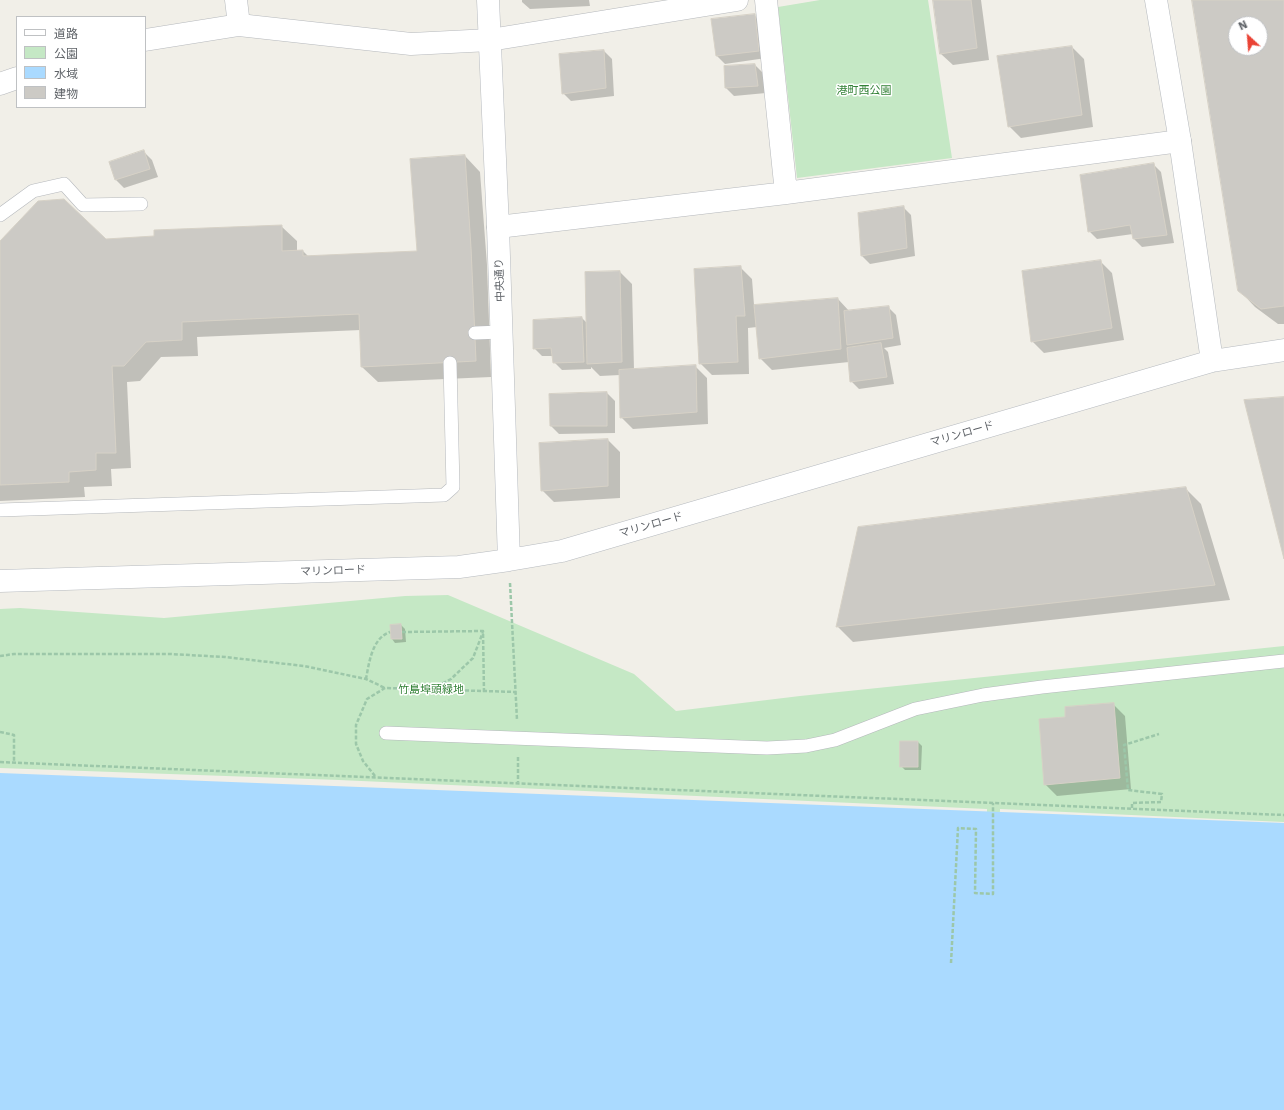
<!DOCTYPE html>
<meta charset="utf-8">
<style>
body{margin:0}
#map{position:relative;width:1284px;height:1110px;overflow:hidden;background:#f1efe8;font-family:"Work Sans","Noto Sans JP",sans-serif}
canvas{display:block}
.legend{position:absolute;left:16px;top:16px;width:130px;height:92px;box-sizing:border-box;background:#fff;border:1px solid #bfc1c3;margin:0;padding:5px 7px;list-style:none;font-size:12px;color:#5f6368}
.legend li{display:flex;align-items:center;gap:8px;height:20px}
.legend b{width:20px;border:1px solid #bfc1c3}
.north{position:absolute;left:1228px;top:16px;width:40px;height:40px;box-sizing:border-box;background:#fff;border:1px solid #bfc1c3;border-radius:50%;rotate:334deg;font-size:11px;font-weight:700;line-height:16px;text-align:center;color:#5f6368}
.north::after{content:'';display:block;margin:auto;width:14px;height:18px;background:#ea4335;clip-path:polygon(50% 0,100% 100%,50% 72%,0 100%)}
</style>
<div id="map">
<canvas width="1284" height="1110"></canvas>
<ul class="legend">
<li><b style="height:5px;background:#fff"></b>道路</li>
<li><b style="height:11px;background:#c5e8c5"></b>公園</li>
<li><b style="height:11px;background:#aadaff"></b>水域</li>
<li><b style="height:11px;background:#cccac5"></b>建物</li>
</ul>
<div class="north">N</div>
</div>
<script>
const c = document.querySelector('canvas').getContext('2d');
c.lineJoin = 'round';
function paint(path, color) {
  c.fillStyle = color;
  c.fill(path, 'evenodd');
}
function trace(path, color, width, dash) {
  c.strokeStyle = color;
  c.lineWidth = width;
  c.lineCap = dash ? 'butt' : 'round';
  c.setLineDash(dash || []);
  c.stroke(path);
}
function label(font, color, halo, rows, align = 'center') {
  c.font = font + ' "Work Sans","Noto Sans JP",sans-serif';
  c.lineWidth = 3;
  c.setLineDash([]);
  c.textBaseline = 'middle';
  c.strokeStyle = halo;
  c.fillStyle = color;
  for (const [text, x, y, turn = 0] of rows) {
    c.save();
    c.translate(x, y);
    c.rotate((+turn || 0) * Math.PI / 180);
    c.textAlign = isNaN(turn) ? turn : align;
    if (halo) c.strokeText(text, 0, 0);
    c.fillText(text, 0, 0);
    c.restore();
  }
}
paint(new Path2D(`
 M820,0h108l24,158 -155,20 -19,-171z
 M448,595l186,79 42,37 124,-15 484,-50v176l-284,-13 -1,56 -13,23 1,-79 -648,-29 -339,-12v-159l20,-1 144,10 241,-22z`), '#c5e8c5');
paint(new Path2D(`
 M0,773l1284,50v287h-1284z`), '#aadaff');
paint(new Path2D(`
 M522,0h67l1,6 -60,3 -8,-7z
 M934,0h47l8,60 -36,5 -12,-11z
 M1193,0h91v324h-6l-23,-17 -16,-17zM1236,24h24v24h-24z
 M754,15l8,8 4,35 -41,6 -8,-8z
 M1072,47l12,12 9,68 -72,11 -12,-12z
 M604,51l8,8 2,37 -43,5 -8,-8z
 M755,65l8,8 3,20 -32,3 -8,-8z
 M144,152l8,8 6,17 -34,11 -8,-8 -6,-18z
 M465,156l15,16 7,93 4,112 -113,5 -16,-15 -1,-37 -164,7 1,19 -37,1 -21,24 -13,1 4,86 -20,1 1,17 -28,1 1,10 -85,4v-259l106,-2 49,-3 126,-11 16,15v10h6l6,6 109,-5z
 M1153,164l8,8 13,71 -32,4 -8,-8 -1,-5 -36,5 -8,-8z
 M903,207l8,8 4,41 -45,8 -8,-8z
 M1100,261l12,12 12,67 -80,13 -12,-12z
 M740,267l12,12 2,26 84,-6 12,13 38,-5 8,8 5,30 -17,3 4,4 6,32 -35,5 -8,-8 -2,-19 -77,8 -12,-12 -3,-31 -9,1 1,46 -37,1 -12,-12z
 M620,272l12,12 2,86 61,-4 12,12 1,46 -75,5 -12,-12 -1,-42 -20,1 -9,-9v2l-29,1 -8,-8 -1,-6h-11l-8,-8 48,-30 5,5 -1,-50z
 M607,393l8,8v32l-56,1 -8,-8z
 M608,440l12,12v46l-66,4 -12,-12z
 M1185,488l16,16 29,96 -377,42 -16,-16z
 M401,625l4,4 1,13 -11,1 -3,-4z
 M1113,704l12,12 6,73 -74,7 -12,-12 22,-66z
 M918,742l4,4 -1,24h-16l-4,-4z`), '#0003');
const building = new Path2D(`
 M933,0h38l6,48 -37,6z
 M1192,0h92v306l-23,3 -23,-18zM1236,24h24v24h-24z
 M755,14l4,37 -43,5 -5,-37z
 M1072,46l10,69 -74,12 -11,-71z
 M604,50l2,38 -44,6 -3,-40z
 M755,64l3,22 -33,2 -1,-22z
 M144,150l6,19 -35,11 -6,-18z
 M465,155l6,93 5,113 -115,6 -2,-53 -177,8v18l-36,2 -22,24h-12l4,87h-20v17l-27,2v10l-69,3v-244l38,-40 26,-2 42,40 48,-3v-6l128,-5v26l21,-1v6l114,-5 -7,-92z
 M1154,163l13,72 -34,4 -3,-14 -42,7 -8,-57z
 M904,206l3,42 -46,8 -3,-43z
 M1101,260l11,68 -81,14 -9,-71z
 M741,266l4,50h-9l2,46 -39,2 -5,-95z
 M620,271l2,91 -35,2 -2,-92z
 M838,298l3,51 -82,10 -5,-54z
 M889,306l4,32 -46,7 -3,-34z
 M582,317l2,45 -31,1 -2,-15 -18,1v-29z
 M881,343l6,34 -37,5 -3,-34z
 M696,365l1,47 -77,6 -1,-48z
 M607,392v34h-57l-1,-32z
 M1284,397v162l-40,-159z
 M608,439v47l-67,5 -2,-48z
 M1186,487l29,98 -379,42 22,-100z
 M401,624l1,15h-11l-1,-14z
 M1114,703l6,75 -76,7 -5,-66 26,-2v-10z
 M900,741h18v26h-18z`);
paint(building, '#cccac5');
trace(building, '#d6d1c6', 1);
const lane = new Path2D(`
 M0,215l33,-24 31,-7 19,21 58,-1
 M475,333l26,-1
 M0,510l444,-15 9,-8 -3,-124
 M386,733l381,15 39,-2 29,-6 80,-31 68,-14 59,-8 242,-26`);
const street = new Path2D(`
 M236,0l3,25
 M766,0l20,193
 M145,40l94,-15 172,19 79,-4 247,-40
 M0,84l17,-6
 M498,227l288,-34 394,-52`);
const secondary = new Path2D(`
 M488,0l10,227 11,333
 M1156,0l24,141 32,220
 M0,581l459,-14 50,-7 53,-9 650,-190 72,-11`);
trace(lane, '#b5b8bc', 14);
trace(street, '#b5b8bc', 23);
trace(secondary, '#b6babf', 23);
trace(new Path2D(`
 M510,583l7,137
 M402,632l81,-1 1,61
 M0,656l14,-2h157l54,3 79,9 62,13 19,9
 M366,679c3,-16 6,-41 24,-47
 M432,689l19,-10 22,-21 10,-26
 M0,732l14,3v27
 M518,757v25
 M0,762l1284,53
 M375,776l-12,-15 -7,-17v-19l11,-26 18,-11 131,4
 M1132,808v-5l29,-1 1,-8 -34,-4 -4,-45 35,-11
 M951,963l7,-135 18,1 -1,64 18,1v-91`), '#9cc7a9', 2.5, [4, 2]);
trace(lane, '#fff', 13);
trace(street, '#fff', 22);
trace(secondary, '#fff', 22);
label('11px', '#348238', '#fff', [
 ["港町西公園",864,91],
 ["竹島埠頭緑地",431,690]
]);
label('11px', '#5f6368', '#fff', [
 ["中央通り",500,280,-92],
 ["マリンロード",962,434,-16],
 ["マリンロード",651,525,-16],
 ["マリンロード",333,571,-2]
]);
</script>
